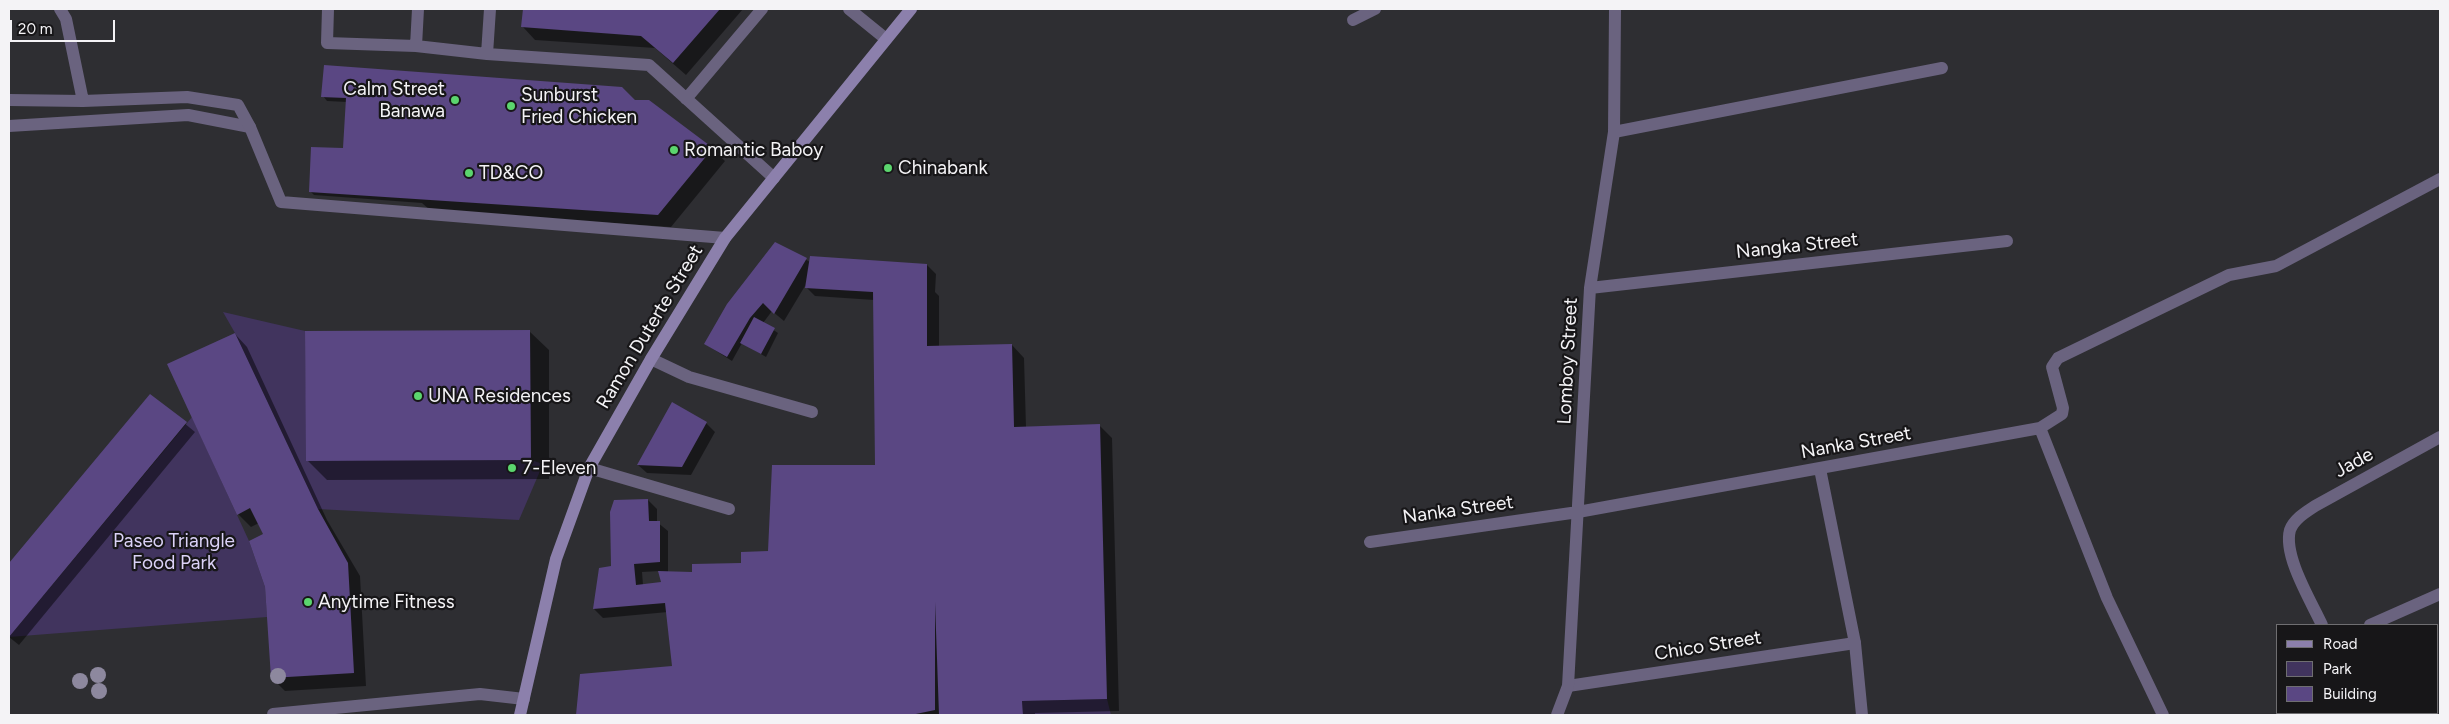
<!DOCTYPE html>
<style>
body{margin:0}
#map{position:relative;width:2449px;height:724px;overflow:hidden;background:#2e2e32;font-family:Figtree,sans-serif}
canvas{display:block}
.frame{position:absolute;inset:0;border:10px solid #f4f3f6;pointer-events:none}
.legend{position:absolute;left:2276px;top:624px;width:162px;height:90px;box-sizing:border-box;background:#171618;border:1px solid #6f6e71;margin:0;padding:6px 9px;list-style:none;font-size:15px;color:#f4f3f6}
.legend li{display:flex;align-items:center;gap:10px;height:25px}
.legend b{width:25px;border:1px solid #6f6e71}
.scale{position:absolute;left:10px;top:20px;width:105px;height:22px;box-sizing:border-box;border:2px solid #f4f3f6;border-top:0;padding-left:6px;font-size:15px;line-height:18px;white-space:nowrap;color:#f4f3f6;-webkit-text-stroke:4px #171618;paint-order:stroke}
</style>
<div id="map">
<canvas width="2449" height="724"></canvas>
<div class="frame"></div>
<ul class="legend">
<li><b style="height:6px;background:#8c80ac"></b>Road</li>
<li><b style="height:14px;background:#41345e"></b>Park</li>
<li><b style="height:14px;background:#5a4783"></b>Building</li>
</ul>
<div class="scale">20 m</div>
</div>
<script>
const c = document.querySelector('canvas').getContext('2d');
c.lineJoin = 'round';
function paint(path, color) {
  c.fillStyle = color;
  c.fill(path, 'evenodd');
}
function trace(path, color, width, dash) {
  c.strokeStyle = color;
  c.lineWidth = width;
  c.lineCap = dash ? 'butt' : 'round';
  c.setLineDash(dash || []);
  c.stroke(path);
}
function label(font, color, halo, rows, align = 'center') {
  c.font = font + ' Figtree,sans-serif';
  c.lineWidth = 4.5;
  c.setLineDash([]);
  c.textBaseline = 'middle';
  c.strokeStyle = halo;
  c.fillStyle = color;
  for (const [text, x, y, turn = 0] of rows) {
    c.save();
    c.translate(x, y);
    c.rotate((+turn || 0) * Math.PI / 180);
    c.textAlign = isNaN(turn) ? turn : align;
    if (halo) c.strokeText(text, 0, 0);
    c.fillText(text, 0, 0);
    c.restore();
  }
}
paint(new Path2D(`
 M223,312l82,19 2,130 224,-1 12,4 -24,56 -201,-11 -83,-176z
 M192,417l57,124 16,46 2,30 -258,20z
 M1107,699l4,16h-88l-1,-14z`), '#41345e');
paint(new Path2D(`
 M524,9h219l-57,66 -31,-27 -120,-8 -12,-13z
 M323,96l311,5 78,48 13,12 -54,66 -240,-16 -9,-8 -108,-8 -4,-4 34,-42 3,-47 -20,-1z
 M776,243l34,19 117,3 9,9 -1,18 4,4v51l73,-2 12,13 2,69 73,-2 13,13 7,273 -84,2v2h-458l5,-40 92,-8 -6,-55 -65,6 -9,-9 6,-40 12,-2 36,-67 9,9v13l11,9v42l25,1 49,-10 28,-12 106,-86 -2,-166 -59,-4 -10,-10 -21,35 -12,-10 -9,12 15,10 -12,24 -24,-14 -10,18 -27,-17zM660,571l2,12 -19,2 -1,-13z
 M529,331l20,19v129l-222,1 -19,-19z
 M235,334l12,13 80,173 33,56 6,110 -81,5 -13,-13 -7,-143 -6,-12 -8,4 -13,-13z
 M150,395l45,37 -176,213 -10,-8v-72z
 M706,423l9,9 -24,43 -44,-2 -9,-8z`), '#0007');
paint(new Path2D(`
 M523,9h197l-47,54 -32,-27 -120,-9z
 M324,65l298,22 13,13h14l64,48 -55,67 -349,-23 2,-45 32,1 3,-50 -25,-1z
 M775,242l32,16 -33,56 -11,-11 -13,15 -23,39 -23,-13 23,-40z
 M810,256l117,8v82l85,-2 2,83 86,-3 7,275 -85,2 1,14h-84l-4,-113v108l-24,5h-335l4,-41 92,-8 -7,-63 -72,6 6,-41 12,-2 -1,-54 4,-12 34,-1 1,22h11v41l-26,2 2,21 25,-3 -3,-11 34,1v-8l49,-1v-11l27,-1 4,-86h103l-2,-173 -68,-4z
 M754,317l21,11 -14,26 -21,-11z
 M530,330l1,130 -225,1 -1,-130z
 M235,333l83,176 30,54 6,110 -83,5 -6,-91 -16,-46 14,-7 -13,-26 -13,7 -70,-151z
 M150,394l37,28 -178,215v-74z
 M672,402l35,20 -25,45 -45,-2z`), '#5a4783');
trace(new Path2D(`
 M328,9l-1,34 89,3
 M418,9l-2,37 71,8
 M490,9l-3,45 162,11 125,113
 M849,9l37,30
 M686,99l76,-90
 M9,126l179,-11 62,12
 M651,359l38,18 123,35
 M589,468l140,41
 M1568,686l287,-43
 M273,714l207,-20 44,5`), '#6a637f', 12);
trace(new Path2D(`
 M60,9l6,10 17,82
 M1353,20l22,-11
 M9,100l74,1 104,-4 51,8 12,22 31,75 444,36
 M1614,132l328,-64
 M1590,288l417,-47
 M2040,428l67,170 56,117
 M1820,469l35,174 7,72
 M1370,542l208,-30 462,-84 22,-14 1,-6 -11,-41 6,-9 171,-83 47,-9 164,-87
 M2322,625c-11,-24 -39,-69 -32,-95 4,-11 16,-18 25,-24l125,-69
 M2370,625l70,-31
 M2357,713l1,2
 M1557,715l11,-29 22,-398 24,-156 1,-123`), '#6a637f', 12);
trace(new Path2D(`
 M520,715l36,-156 33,-91 62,-109 74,-121 186,-229`), '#8c80ac', 12);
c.fillStyle = '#8d889e';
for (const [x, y] of [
 [98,675],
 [278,676],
 [80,681],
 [99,691]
]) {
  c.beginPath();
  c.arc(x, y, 8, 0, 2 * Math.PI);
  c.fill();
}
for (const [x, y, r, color] of [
 [455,100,5,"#5bd56e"],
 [511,106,5,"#5bd56e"],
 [674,150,5,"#5bd56e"],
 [888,168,5,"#5bd56e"],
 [469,173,5,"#5bd56e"],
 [418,396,5,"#5bd56e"],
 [512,468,5,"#5bd56e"],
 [308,602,5,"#5bd56e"]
]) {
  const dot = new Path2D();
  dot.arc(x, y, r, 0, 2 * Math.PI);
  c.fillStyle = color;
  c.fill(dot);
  trace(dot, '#171618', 2);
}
label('19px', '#f4f3f6', '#171618', [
 ["Calm Street",445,89,"right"],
 ["Banawa",445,111,"right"],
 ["Sunburst",521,95],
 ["Fried Chicken",521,117],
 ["Romantic Baboy",684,150],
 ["Chinabank",898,168],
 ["TD&CO",479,173],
 ["UNA Residences",428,396],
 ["7-Eleven",522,468],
 ["Anytime Fitness",318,602]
], 'left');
label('19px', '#f4f3f6', '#171618', [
 ["Nangka Street",1797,246,-6],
 ["Ramon Duterte Street",650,327,-59],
 ["Lomboy Street",1568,361,-87],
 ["Nanka Street",1856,443,-10],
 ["Jade",2354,463,-29],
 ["Nanka Street",1458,510,-8],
 ["Chico Street",1708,646,-9]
]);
label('19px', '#dbd2f7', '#171618', [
 ["Paseo Triangle",174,541],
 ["Food Park",174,563]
]);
</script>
